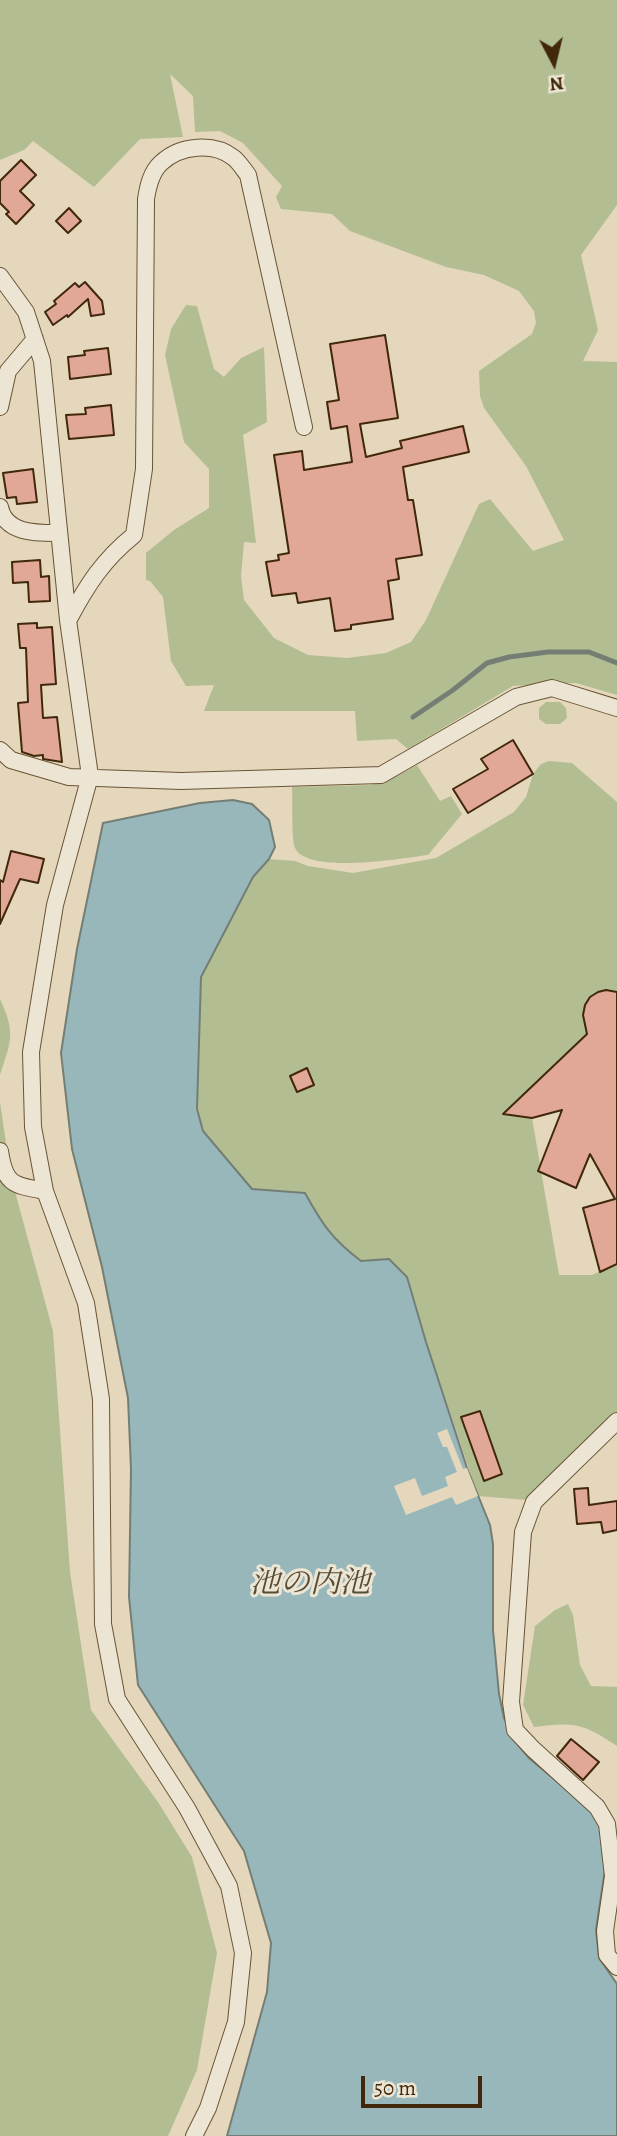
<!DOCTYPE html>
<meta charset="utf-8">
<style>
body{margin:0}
#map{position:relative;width:617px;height:2136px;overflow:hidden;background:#e4d7bc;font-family:Alegreya,serif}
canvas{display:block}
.north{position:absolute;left:519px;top:28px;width:70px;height:70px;-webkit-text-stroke:5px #ede5d3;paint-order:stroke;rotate:173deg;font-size:19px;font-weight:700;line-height:28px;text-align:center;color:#41280a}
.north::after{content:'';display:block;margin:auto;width:24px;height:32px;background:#41280a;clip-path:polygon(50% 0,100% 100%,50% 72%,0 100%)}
.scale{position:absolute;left:361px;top:2076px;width:121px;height:32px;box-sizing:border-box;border:4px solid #41280a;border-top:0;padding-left:9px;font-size:21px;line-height:24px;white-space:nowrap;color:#41280a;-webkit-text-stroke:5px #ede5d3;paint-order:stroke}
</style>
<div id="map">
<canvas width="617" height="2136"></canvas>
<div class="north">N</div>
<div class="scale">50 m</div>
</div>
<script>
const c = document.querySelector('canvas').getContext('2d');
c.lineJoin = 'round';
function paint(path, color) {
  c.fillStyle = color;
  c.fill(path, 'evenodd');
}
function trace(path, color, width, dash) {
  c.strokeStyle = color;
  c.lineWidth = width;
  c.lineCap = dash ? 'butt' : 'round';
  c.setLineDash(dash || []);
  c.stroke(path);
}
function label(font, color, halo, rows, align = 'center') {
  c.font = font + ' Alegreya,"Noto Serif JP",serif';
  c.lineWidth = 6;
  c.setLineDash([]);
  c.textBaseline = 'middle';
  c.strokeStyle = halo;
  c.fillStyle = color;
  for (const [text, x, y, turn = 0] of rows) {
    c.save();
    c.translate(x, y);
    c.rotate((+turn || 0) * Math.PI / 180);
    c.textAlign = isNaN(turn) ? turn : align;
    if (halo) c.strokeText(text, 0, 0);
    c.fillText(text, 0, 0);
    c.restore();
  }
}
paint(new Path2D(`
 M0,0h617v205l-36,50 17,75 -15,31 34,1v333l-41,-12 -63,3 -105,63 -12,-10 -39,2 -2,-30h-151l10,-26 -28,1 -15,-25 -8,-64 -13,-16 -4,-1v-27l28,-23 35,-22v-39l-25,-27 -19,-87 6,-26 15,-24 11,1 17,63 10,8 17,-19 23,-11 3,75 -24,13 13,108 -12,-1 -3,34 3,24 30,38 34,17 39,3 39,-5 25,-11 15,-22 53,-116 11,-5 43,52 31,-11 -38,-74 -42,-58 -4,-12 -1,-25 53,-37 4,-11 -2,-12 -15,-20 -35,-16 -38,-8 -96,-36 -18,-17 -51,-5 -5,-12 6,-11 -39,-43 -23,-12 -25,1 -2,-36 -23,-22 13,63 -43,2 -46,48 -61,-46 -9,9 -24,10z
 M546,702h14l6,6 1,10 -7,6h-14l-7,-5v-11z
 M549,761l23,2 45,39v190l-11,-2 -16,7 -7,18 4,19 -83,79 28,5 27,157h33l25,-11v150l-90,86 -49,-4 -52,-154 -19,-65 -18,-18 -28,2c-29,-22 -39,-37 -56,-68l-53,-4 -49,-58 -6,-22 4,-132 52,-100 16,-18 26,2 13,5 45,7 83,-15 78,-46 12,-15 7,-23 8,-10z
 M417,765l23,36 11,-5 11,18 -34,41c-25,3 -120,20 -133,-7 -4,-9 -2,-48 -3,-61l79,-2 28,-10z
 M0,999c16,34 11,42 0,76z
 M0,1102l11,75 42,154 17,241 21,138 67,92 34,55 25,96 -20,117 -29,66h-168z
 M568,1604l5,11 7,50 11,21 26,1v59c-35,-23 -42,-24 -83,-19l-11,-22 12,-79 20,-16z`), '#b2be92');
const water = new Path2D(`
 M233,800l19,4 17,16 6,27 -6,12 -16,18 -52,100 -4,132 6,22 49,58 53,4c17,31 27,46 56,68l28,-2 18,18 19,65 41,126 23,57 3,19v86l6,64 5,24 14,27 12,14 65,54 6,19 4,38 -9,60 3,28 18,26v152h-390l40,-144 4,-49 -27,-92 -106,-166 -9,-88 2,-128 -3,-71 -26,-131 -30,-118 -11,-96 16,-104 26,-126 97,-20z`);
paint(water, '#98b7ba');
trace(water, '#757e74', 2);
paint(new Path2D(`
 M447,1429l16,40 4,-1 11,28 -22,9 -4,-8 -46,18 -12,-29 21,-8 7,18 26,-10 -3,-9 12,-5 -10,-25h-4l-6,-14z`), '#e4d7bc');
trace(new Path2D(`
 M413,717l40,-27 34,-27 22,-6 39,-5h41l28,11`), '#757e74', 5);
const building = new Path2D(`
 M21,160l15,15 -16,16 14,14 -18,19 -10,-10 3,-2 -9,-9v-22z
 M69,208l12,13 -13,12 -12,-12z
 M85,282l17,19 2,13 -13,2 -3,-17 -20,18 -1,-2 -14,10 -8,-13 11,-8 -2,-3 21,-18 4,4z
 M385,335l13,83 -38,6 6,33 36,-9 -2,-7 63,-15 6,26 -66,15 5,33h5l9,55 -26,4 3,20 -11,2 5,38 -42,6v4l-16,2 -5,-33 -32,5 -2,-10 -24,3 -6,-34 13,-2 -1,-5 11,-2 -15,-98 28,-4 2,19 48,-8 -5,-36 -16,3 -4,-27 12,-2 -9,-56z
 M108,348l3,26 -41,5 -2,-22 17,-2 -1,-4z
 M111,405l3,30 -45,4 -3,-24 20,-1 -1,-6z
 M33,469l4,33 -20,2 -1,-7 -9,1 -4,-25z
 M40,560l1,17 8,-1 1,25 -21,1 -1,-20 -15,1 -1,-21z
 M37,623v5l15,-1 4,57 -15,1 2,33 14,-1 5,45 -19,-3v-4l-9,1 -12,-4 -4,-49 10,-1 -2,-54h-6l-2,-24z
 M513,740l20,34 -65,39 -15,-24 35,-20 -7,-10z
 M11,851l33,8 -6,24 -18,-4 -20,45v-44l3,2z
 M606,990l11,2v272l-17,8 -17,-64 32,-9 -25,-45 -14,34 -38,-17 24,-61 -30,8 -29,-4 84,-80 -4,-19 2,-10 5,-8 8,-5z
 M307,1068l7,17 -17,7 -7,-16z
 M480,1411l22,63 -18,7 -23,-64z
 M588,1488l1,17 28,-4v29l-14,3 -2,-11 -24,2 -3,-35z
 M571,1739l28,23 -16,18 -26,-24z`);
paint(building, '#e1a797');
trace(building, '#41280a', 2);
const minor = new Path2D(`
 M0,276l26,36 16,49 26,259 22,156 -35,129 -24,147 2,75 12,64 41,112 15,96 2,225 14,75 70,109 42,78 14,67 -7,69 -28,86 -14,28
 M0,407l8,-36 27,-32
 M0,507c5,27 37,26 59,26
 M69,619c18,-34 34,-59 65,-84l10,-66 2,-270c2,-13 5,-27 15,-36 19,-18 53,-21 73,-5 5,4 10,12 14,17l56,252
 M0,750l11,10 58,17 112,4 200,-6 135,-78 36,-9 65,20
 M0,1151c5,34 13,34 45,40
 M617,1421l-83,81 -11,30 -12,170 4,28 18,19 64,58 10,17 6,52 -8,55 2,24 10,12`);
trace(minor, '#6a5436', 18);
trace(minor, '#ede5d3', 16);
label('italic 30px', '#574c36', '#ede5d3', [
 ["池の内池",310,1585]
]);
</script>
